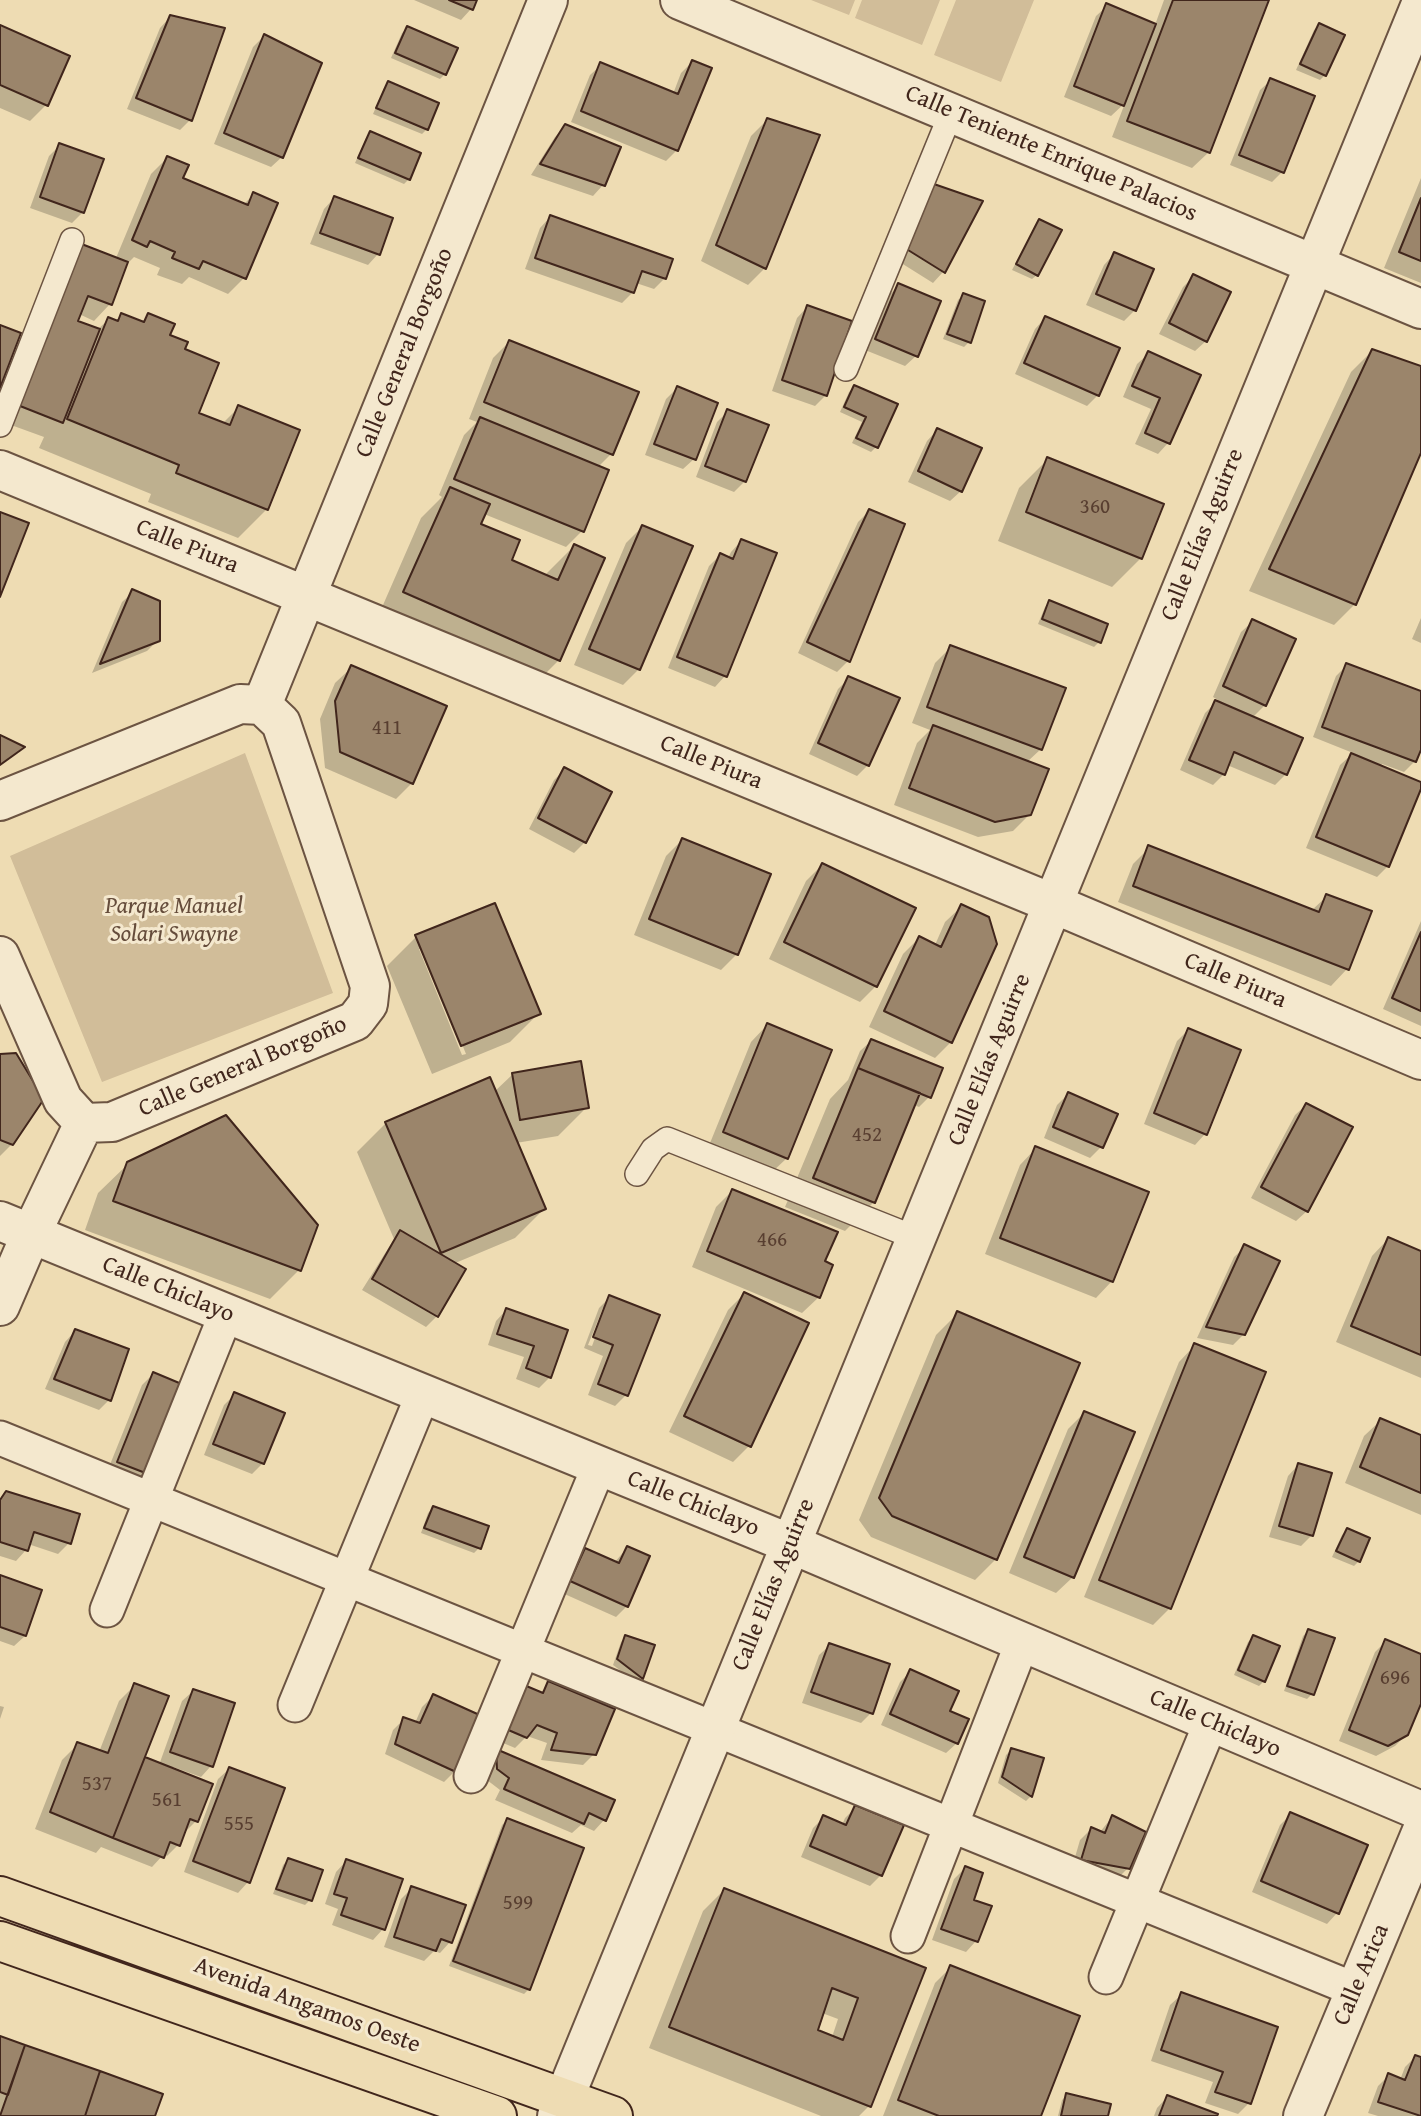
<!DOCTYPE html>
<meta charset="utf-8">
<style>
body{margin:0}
canvas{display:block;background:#eedcb3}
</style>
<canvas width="1421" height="2116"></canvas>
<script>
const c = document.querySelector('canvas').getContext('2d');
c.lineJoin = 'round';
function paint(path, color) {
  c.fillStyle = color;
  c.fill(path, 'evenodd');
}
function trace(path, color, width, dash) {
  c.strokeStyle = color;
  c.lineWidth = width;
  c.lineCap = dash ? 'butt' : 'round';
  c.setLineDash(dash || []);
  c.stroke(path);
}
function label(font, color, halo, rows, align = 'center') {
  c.font = font + ' "Gentium Book Plus",serif';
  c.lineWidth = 6;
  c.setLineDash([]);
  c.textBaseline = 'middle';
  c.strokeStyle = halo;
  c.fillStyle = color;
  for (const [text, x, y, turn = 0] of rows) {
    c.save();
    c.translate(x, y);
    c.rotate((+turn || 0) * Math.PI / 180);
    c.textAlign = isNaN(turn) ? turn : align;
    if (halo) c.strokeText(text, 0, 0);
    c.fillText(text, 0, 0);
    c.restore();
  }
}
paint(new Path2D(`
 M811,0h44l-6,15z
 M862,0h78l-18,45 -67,-27z
 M956,0h78l-33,82 -67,-27z
 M245,753l88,240 -231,89 -92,-226z`), '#d1bd99');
paint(new Path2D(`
 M414,0h61l-4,9 -10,11z
 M1164,0h103l-58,152 -17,16 -80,-31 13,-34 -14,13 -47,-19 32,-81 11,-10 48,19z
 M170,17l20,103 -10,10 -53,-21 33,-81z
 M1319,25l6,50 -5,5 -24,-10 18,-40z
 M0,27l68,30 -22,48 -16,16 -30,-13z
 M407,28l38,46 -5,5 -49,-21 11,-25z
 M264,36l18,121 -11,10 -57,-23 39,-97z
 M692,62l-15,88 -11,11 -95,-39 19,-47 11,-10 72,29 8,-21z
 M1271,80l11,92 -10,10 -42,-17 30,-75z
 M388,83l39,46 -5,5 -49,-20 11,-26z
 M767,120l51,16 -53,132 -17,17 -47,-24 50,-125z
 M566,126l37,59 -10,11 -62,-21 24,-38z
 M371,133l38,46 -5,5 -49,-21 11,-25z
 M60,145l23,67 -11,11 -42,-15 19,-52z
 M167,158l14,21 62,26 11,-11 -10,84 -16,16 -39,-17 -7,7 -25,-9 3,-7 -26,-11 -5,5 -2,-1 -17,43 -16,17 -15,-7 -3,8 21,8 12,-11 6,3 7,-7 19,8 8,-8 33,35 15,64 25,10 16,-16 29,101 -29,29 -90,-36 3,-8 -112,-46 5,-11 -44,-16 64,-160 52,-3 35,-84z
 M1421,178v105l-37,-15z
 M334,198l44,56 -10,11 -58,-21 14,-35z
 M981,202l-38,70 -10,11 -43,-27z
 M550,217l115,61 -11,11 -18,-6 -3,9 -11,11 -97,-34 15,-41z
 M1040,221l-3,54 -5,4 -20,-9 23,-44z
 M1114,254l38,16 -17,40 -11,11 -38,-16 18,-40z
 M1194,276l12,65 -11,10 -36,-17 24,-47z
 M899,285l17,71 -11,10 -40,-16 23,-54z
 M963,295l6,47 -5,5 -21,-8 15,-39z
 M807,307l19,88 -11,11 -43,-15 25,-73z
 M1045,318l53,77 -11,11 -72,-32 20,-45z
 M509,342l102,112 -13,13 -16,64 -16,16 -82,-33 -5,11 30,36 36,14 29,-29 -15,114 -29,29 -154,-68 45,-103 21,-21 -3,-2 25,-60 13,-13 -8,-3 24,-61z
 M1372,351l49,17v81l-66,155 -21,21 -85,-34 102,-219z
 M1148,354l50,22 -30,67 -10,11 -23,-10 16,-35 -28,-12 14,-33z
 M854,387l41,18 -19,42 -5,5 -19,-9 10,-21 -22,-10 9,-20z
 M677,388l17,71 -11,10 -38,-14 21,-56z
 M728,411l17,70 -11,11 -38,-15 21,-55z
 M937,430l24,61 -11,10 -42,-19 19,-41z
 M1048,459l93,99 -29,29 -114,-46 21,-53z
 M869,511l-21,150 -11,11 -39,-19 60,-131z
 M642,527l-3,142 -16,16 -49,-20 52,-122z
 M741,541l34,13 -50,122 -10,11 -47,-19 41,-102 11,-11 8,3 3,-6z
 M133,592l25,48 -11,11 -55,22 30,-71z
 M1050,602l49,40 -5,5 -56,-23 7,-17z
 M1421,618v25l-9,-4z
 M1252,622l13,83 -13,13 34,56 -11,11 -48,-20 -3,9 -11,11 -33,-15 25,-57 13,-13 -5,-3 28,-65z
 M951,647l90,102 -14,13 3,52 -17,17 -35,6 -84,-32 23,-62 13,-13 -18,-7 23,-60z
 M1347,665l74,28v52l-6,16 -11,11 -22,-8 -2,3 41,18 -33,81 -11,11 -71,-29 34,-83 13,-12 -40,-16 23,-61z
 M352,667l60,116 -16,16 -71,-31 -5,-49 15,-36z
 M849,678l19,87 -11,11 -48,-22 29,-65z
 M565,769l20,73 -11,11 -45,-24 25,-49z
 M682,840l55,114 -16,16 -87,-35 32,-79z
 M1149,848l162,63 16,-15 43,16 -23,57 -16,17 -213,-84 15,-38z
 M822,865l54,121 -16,16 -91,-43 37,-78z
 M962,906l-11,136 -16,16 -66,-31 34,-73 16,-16 16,7 10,-23z
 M1421,921v105l-38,-17z
 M416,937l123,76 -29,29 -78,32 -45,-108zM419,949h4l43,105 -4,1z
 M767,1025l20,133 -17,16 -62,-26 43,-106z
 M1188,1030l17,104 -10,11 -51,-21 33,-83z
 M871,1041l58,56 -10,10 -5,-2 -40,97 -29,29 -60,-24 45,-108 18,-19 12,-29z
 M0,1055l12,89 -12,12z
 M513,1074l74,33 -29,29 -42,7 28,66 -29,29 -62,26 -16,52 -11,11 -64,-37 32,-51 -37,-87 29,-29 108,-31z
 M1068,1094l33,53 -11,11 -46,-20 13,-33z
 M1306,1105l1,106 -11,10 -45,-23 44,-83z
 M1036,1148l76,133 -16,17 -111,-44 35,-89z
 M128,1164l171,106 -29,29 -185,-69 13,-37z
 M732,1191l91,71 -4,35 -17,16 -110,-46 24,-60z
 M1388,1239l33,14v125l-85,-36 36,-86z
 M1245,1247l-1,87 -11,11 -36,-7 37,-81z
 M744,1294l5,152 -16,16 -64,-30 59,-122z
 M610,1297l16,98 -11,11 -27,-11 15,-39 -19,-8 15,-40zM603,1308h3l-14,38 -4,-1z
 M506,1310l60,21 -16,46 -11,11 -23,-9 8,-22 -36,-12 8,-24z
 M957,1314l39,245 -21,21 -104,-43 -12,-17 77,-185z
 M75,1331l34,69 -10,10 -54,-21 20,-47z
 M1195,1345l69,28 -95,236 -16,16 -69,-28 95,-235z
 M153,1374l-7,99 -10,11 -29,-12 35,-87z
 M235,1394l28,69 -11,11 -48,-19 20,-50z
 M1084,1413l-11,164 -17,16 -47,-20 59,-144z
 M1381,1420l40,17v78l-76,-32 19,-47z
 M1298,1465l14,70 -11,11 -32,-9 19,-61z
 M7,1493l62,50 -11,11 -30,-10 -2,6 -10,11 -16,-5v-56z
 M433,1508l46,40 -5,5 -53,-20 7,-20z
 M1347,1530l12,31 -5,5 -22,-9 10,-22z
 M627,1548v58l-11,11 -56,-25 14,-31 11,-11 29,13z
 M0,1576l25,60 -11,10 -14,-5z
 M1308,1631l24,8 -20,55 -5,5 -23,-8 19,-55z
 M626,1637l27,9 -11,32 -5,5 -24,-18 8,-23z
 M1253,1637l11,44 -5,5 -25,-11 14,-33z
 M1386,1641l35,14v44l-14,35 -12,12 -19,10 -37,-15 36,-89z
 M830,1645l41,68 -10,10 -59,-20 17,-48z
 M910,1672l38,40 9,31 -11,10 -65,-28 19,-43z
 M549,1684l45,70 -11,11 -42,-5 6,-17 -20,-7 -12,12 -19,-8z
 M135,1685l5,80 5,-6 14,6 23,-64 11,-10 18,75 -10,11 -28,-10 -1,3 24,51 -11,11 -2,-1 -5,14 -11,11 -3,-2 -12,13 -51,-20 -5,6 -61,-24 27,-69 16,-16 21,8 20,-51z
 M433,1696l22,75 -11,11 -59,-28 8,-24 11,-11 11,4 7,-16z
 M0,1706l4,1 -4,12z
 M1011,1750l20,46 -5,5 -28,-18 8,-28z
 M496,1751l108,69 -10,11 -13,-6 -9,8 -77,-33 5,-10 -13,-10z
 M229,1769l19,113 -10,11 -54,-21 34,-93z
 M856,1807l25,68 -11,11 -69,-29 12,-29 11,-11 18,8 3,-7z
 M1291,1814l46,99 -10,11 -75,-32 28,-67z
 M1112,1817l16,51 -11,11 -46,-8 9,-31 11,-11 9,3z
 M507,1820l22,169 -5,5 -75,-28 53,-141z
 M288,1860l22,40 -5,5 -32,-11 10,-29z
 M346,1861l37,68 -10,11 -41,-15 6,-16 -13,-5 11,-32z
 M965,1868l11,73 -10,11 -34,-12 22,-61z
 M412,1888l52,18 -14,36 -10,11 -6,-2 -10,10 -40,-14 17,-48z
 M724,1890l199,79 -54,137 -10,10h-38l-172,-68 54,-137zM822,2013l16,6 -6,18 -17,-6z
 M951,1967l88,149h-156l52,-133z
 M1181,1995l94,33 -26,75 -11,11 -33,-11 8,-21 -62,-21 19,-56z
 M0,2037l153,79h-153z
 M1415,2057l6,2v57h-43l-10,-3 10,-27 11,-11 11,5 5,-13z
 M1067,2095l39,21h-48l4,-16z
 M1167,2097l49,19h-62l3,-8z`), '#0003');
const building = new Path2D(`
 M449,0h28l-4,10z
 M1173,0h96l-59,153 -83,-32z
 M1106,3l50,21 -32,82 -50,-20z
 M170,15l55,13 -33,93 -56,-23z
 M1319,23l26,12 -19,41 -26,-12z
 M0,25l70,31 -22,50 -48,-21z
 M407,26l51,22 -12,27 -51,-22z
 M264,34l58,29 -39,95 -59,-25z
 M692,60l20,8 -34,83 -97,-40 19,-49 78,32z
 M1270,78l45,18 -31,77 -45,-18z
 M388,81l51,22 -11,27 -52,-22z
 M767,118l53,17 -54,134 -50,-24z
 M565,124l56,23 -16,39 -65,-22z
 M370,131l51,22 -11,27 -52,-22z
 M59,143l45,16 -20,54 -44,-16z
 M167,156l22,9 -6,13 65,27 5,-13 25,11 -32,76 -43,-18 -4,8 -27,-11 3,-6 -25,-11 -3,6 -15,-7z
 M931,183l52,18 -38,72 -45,-28z
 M334,196l59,22 -13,37 -60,-22z
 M1421,198v63l-22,-9z
 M550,215l123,44 -7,20 -24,-8 -8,22 -99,-35z
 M1039,219l23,11 -24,46 -22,-12z
 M79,243l49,19 -16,43 -24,-9 -10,25 22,8 -37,94 -48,-19z
 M1114,252l40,17 -18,42 -40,-17z
 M1193,274l38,18 -24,50 -38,-19z
 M898,283l43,18 -23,56 -43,-18z
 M963,293l22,8 -14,42 -24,-9z
 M807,305l45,16 -25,75 -45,-16z
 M121,313l23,9 4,-9 27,11 -5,11 18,7 -3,7 34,14 -20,50 31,12 8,-20 62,25 -32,80 -92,-37 3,-8 -112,-46 41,-102 10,4z
 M1045,316l75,32 -21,48 -75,-33z
 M0,325l21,8 -21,55z
 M509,340l130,52 -26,63 -129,-53z
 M1372,349l49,17v87l-65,152 -87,-36z
 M1148,351l53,24 -31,69 -25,-11 15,-35 -28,-12z
 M854,385l44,19 -20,44 -22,-10 10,-21 -22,-10z
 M677,386l41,17 -22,57 -42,-16z
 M727,409l42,16 -23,57 -41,-16z
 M480,417l129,53 -25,62 -130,-53z
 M937,428l45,20 -20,44 -44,-21z
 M1047,457l117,47 -22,55 -116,-47z
 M450,487l40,17 -9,20 39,16 -8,20 46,20 16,-36 31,14 -45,103 -157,-69z
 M869,509l36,15 -55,138 -43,-20z
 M0,512l29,11 -29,74z
 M642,525l51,21 -53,124 -51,-21z
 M741,539l36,14 -50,124 -50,-20 43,-104 13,6z
 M132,589l28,12v40l-60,23z
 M1049,600l59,24 -7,19 -59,-24z
 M1252,619l44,20 -30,67 -43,-20z
 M950,645l116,43 -24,62 -115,-43z
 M1346,663l75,28v59l-5,12 -94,-35z
 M351,665l96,41 -34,78 -73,-32 -5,-51z
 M848,676l52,22 -31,68 -51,-23z
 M1215,700l88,38 -16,37 -53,-23 -9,23 -36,-15z
 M933,725l116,44 -18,46 -36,7 -86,-34z
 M0,735l25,12 -25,18z
 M1351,753l70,29v7l-32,78 -73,-30z
 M564,767l48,25 -26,51 -48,-25z
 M682,838l89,36 -33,81 -89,-36z
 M1148,845l171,67 7,-18 46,17 -23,59 -216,-84z
 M822,863l94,45 -39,79 -93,-45z
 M495,903l46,111 -80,32 -46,-111z
 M961,904l28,13 8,27 -45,99 -68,-32 35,-75 22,11z
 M1421,932v79l-29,-13z
 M767,1023l65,27 -44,109 -65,-27z
 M1188,1028l53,22 -34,85 -53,-22z
 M871,1039l72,29 -12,30 -73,-30z
 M16,1053l28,46 -31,46 -13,-5v-86z
 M581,1061l8,47 -69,12 -8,-47z
 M858,1068l62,25 -45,110 -62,-25z
 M490,1077l56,132 -105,44 -56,-131z
 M1068,1092l50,22 -15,34 -50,-21z
 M1306,1103l47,24 -45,85 -47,-25z
 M226,1115l92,110 -17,46 -188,-70 14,-39z
 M1035,1146l114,46 -36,90 -113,-44z
 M732,1189l106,43 -13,29 8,4 -13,33 -113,-47z
 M400,1230l66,39 -28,48 -66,-38z
 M1388,1237l33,14v104l-70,-29z
 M1244,1244l36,17 -35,74 -39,-8z
 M744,1292l65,31 -58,124 -67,-31z
 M609,1295l51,20 -32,81 -30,-12 15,-39 -20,-8z
 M506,1308l62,22 -17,48 -25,-10 8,-22 -37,-12z
 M957,1311l123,52 -83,197 -105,-44 -13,-18z
 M75,1329l54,20 -18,52 -57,-22z
 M1194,1343l72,29 -95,237 -72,-29z
 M153,1372l31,13 -36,89 -31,-12z
 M234,1392l51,21 -21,51 -51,-20z
 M1084,1411l51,21 -61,146 -50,-21z
 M1380,1418l41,17v58l-61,-26z
 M1298,1463l34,10 -19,63 -34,-10z
 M6,1491l74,23 -9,30 -37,-12 -6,19 -28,-9v-42z
 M433,1506l56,20 -8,23 -57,-21z
 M1347,1528l23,10 -10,24 -24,-11z
 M627,1546l23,10 -22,51 -58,-26 15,-33 34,15z
 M0,1575l42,15 -16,46 -26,-9z
 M1308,1629l27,9 -21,57 -27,-9z
 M625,1635l30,10 -12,34 -26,-20z
 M1253,1635l27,11 -15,36 -27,-12z
 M1385,1639l36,15v50l-13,31 -20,11 -39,-16z
 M829,1643l61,21 -17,50 -62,-22z
 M910,1669l49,22 -9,20 19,8 -11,25 -68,-30z
 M548,1681l67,28 -19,46 -45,-5 6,-17 -20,-8 -10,13 -21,-9 18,-44 19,8z
 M134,1683l35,13 -56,142 -63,-26 27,-70 31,11z
 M193,1689l42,14 -22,64 -43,-15z
 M433,1694l51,23 -28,55 -61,-28 8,-27 17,6z
 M1011,1748l33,10 -12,39 -30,-20z
 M496,1749l119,51 -9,21 -17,-8 -5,11 -80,-35 5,-11 -12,-9z
 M145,1757l68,27 -15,38 -8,-3 -10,27 -10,-4 -6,16 -51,-20z
 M229,1767l56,21 -35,95 -57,-22z
 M855,1805l49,20 -22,51 -72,-30 13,-31 23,10z
 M1290,1812l78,33 -29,69 -78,-33z
 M1112,1815l34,17 -16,37 -49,-9 10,-33 14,6z
 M507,1818l77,30 -54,142 -77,-29z
 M288,1858l35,12 -11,31 -36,-12z
 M346,1859l57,20 -18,51 -44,-15 6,-17 -13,-4z
 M965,1866l18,7 -9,27 18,6 -14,36 -37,-13z
 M411,1886l55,19 -14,38 -11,-4 -5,12 -42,-14z
 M724,1888l202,80 -55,139 -202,-80zM832,1988l26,10 -15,42 -25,-10z
 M950,1965l130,51 -39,100h-102l-41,-16z
 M1181,1992l97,35 -27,77 -36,-12 8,-20 -62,-22z
 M0,2036l25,9 -17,50 -8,-3z
 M25,2045l75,26 -15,45h-85z
 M1415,2055l6,2v59l-43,-14 10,-29 17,7z
 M100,2071l63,23 -8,22h-70z
 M1066,2093l45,11 -3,12h-47z
 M1167,2095l51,19 -1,2h-58z`);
paint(building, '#9b856b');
trace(building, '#41261c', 2);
const service = new Path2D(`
 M846,369l105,-256
 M0,425l72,-185
 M637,1174l16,-25 14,-10 249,99`);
const pedestrian = new Path2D(`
 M0,1438l1356,552
 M107,1610l119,-296
 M295,1705l128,-311
 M471,1776l128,-310
 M908,1936l114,-293
 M1106,1977l105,-255`);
const minor = new Path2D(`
 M680,0l741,309
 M0,470l1054,434 367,156
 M262,705l286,-705
 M0,801l240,-97 22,1 19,18 89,263 -2,18 -13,17 -243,101 -28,1
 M0,956l63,144 21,23
 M0,1221l791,323 630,267
 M0,1306l31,-72 53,-111
 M557,2116l864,-2112
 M1303,2116l118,-283`);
const primary = new Path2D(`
 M0,1896l613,220
 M0,1941l497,175`);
trace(service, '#6c5442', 26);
trace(pedestrian, '#6c5442', 37);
trace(minor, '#6c5442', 42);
trace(primary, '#41261c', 42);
trace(service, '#f4e8ce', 23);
trace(pedestrian, '#f4e8ce', 33);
trace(minor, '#f4e8ce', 38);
trace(primary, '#eedcb3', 38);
label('21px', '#583e30', null, [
 ["360",1095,508],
 ["411",387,729],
 ["452",867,1136],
 ["466",772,1241],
 ["696",1395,1679],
 ["537",97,1785],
 ["561",167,1801],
 ["555",239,1825],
 ["599",518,1904]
]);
label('24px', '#41261c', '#f4e8ce', [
 ["Calle Teniente Enrique Palacios",1051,154,23],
 ["Calle General Borgoño",405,353,-68],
 ["Calle Elías Aguirre",1203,535,-68],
 ["Calle Piura",187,547,22],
 ["Calle Piura",711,763,22],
 ["Calle Piura",1235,981,23],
 ["Calle Elías Aguirre",990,1060,-68],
 ["Calle General Borgoño",243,1067,-23],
 ["Calle Chiclayo",168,1290,22],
 ["Calle Chiclayo",693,1504,22],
 ["Calle Elías Aguirre",774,1585,-68],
 ["Calle Chiclayo",1215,1724,23],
 ["Calle Arica",1362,1975,-67],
 ["Avenida Angamos Oeste",307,2006,20]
]);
label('italic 24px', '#654c3b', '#f4e8ce', [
 ["Parque Manuel",174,907],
 ["Solari Swayne",174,935]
]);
</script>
